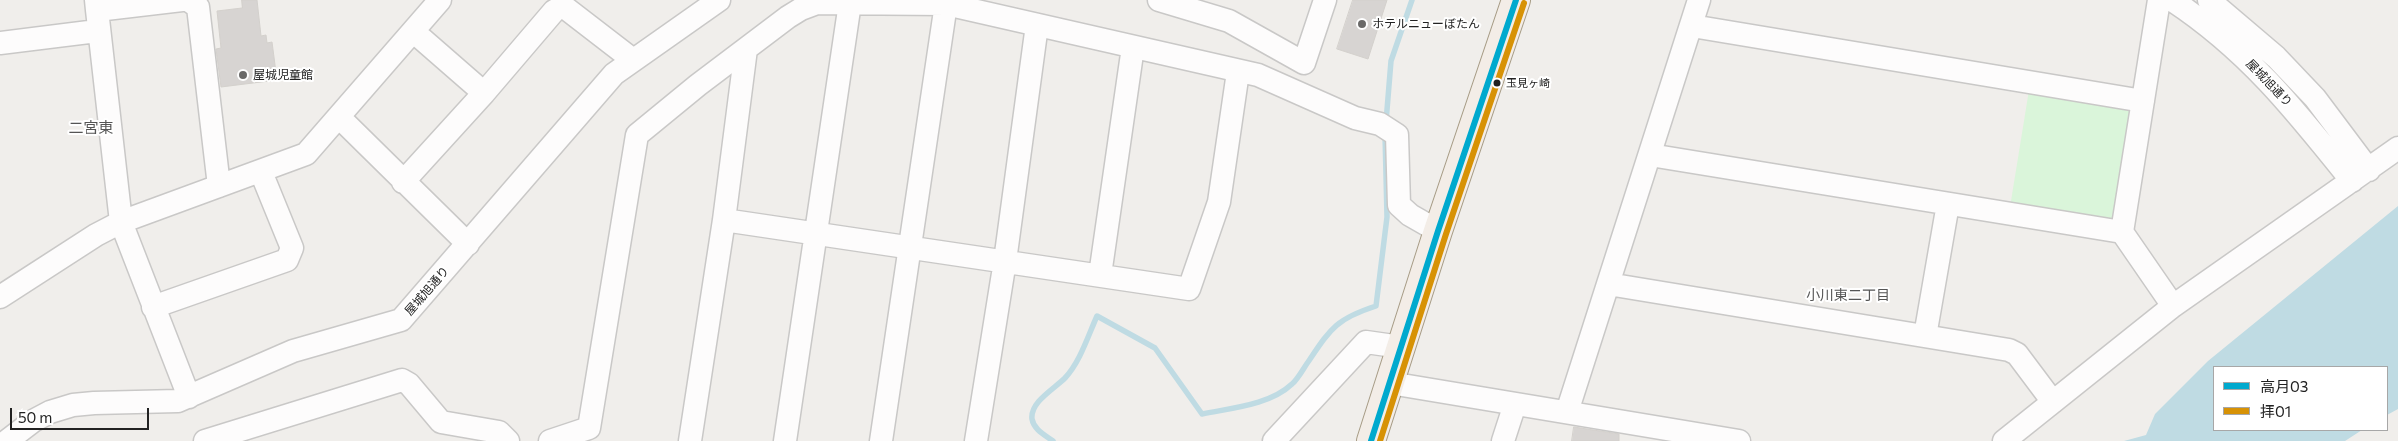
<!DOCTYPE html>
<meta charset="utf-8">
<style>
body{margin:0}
#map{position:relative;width:2398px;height:441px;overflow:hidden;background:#f0eeeb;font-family:Commissioner,"Noto Sans JP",sans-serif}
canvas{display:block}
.legend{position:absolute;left:2213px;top:366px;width:175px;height:65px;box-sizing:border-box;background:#fff;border:1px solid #a7a7a7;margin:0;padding:6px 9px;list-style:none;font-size:15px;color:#222}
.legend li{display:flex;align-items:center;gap:10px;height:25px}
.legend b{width:25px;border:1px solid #a7a7a7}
.scale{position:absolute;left:10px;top:408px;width:139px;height:22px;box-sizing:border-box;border:2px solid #222;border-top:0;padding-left:6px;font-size:15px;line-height:18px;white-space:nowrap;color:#222;-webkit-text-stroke:4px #fff;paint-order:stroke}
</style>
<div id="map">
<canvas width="2398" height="441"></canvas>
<ul class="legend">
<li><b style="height:6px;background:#00a9ce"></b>高月03</li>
<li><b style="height:6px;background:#d79205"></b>拝01</li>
</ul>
<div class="scale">50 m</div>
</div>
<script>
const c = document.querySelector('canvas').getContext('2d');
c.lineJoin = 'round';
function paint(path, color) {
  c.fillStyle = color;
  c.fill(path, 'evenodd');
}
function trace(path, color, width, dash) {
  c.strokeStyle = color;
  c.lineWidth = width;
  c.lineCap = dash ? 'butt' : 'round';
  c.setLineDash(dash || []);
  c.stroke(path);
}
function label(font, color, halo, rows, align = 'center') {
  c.font = font + ' Commissioner,"Noto Sans JP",sans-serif';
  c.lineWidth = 4;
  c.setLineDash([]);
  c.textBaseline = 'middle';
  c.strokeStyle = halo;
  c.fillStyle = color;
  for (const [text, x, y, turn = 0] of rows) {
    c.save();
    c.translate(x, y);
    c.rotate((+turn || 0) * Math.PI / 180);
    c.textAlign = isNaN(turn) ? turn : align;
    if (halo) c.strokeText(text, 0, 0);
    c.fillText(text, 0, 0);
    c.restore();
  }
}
paint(new Path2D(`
 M2029,90l98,18 6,7 -16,101 -7,7 -100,-16z`), '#daf5da');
paint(new Path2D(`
 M2398,206v203l-11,6v-48h-173v63h148l-17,11h-221l22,-6 9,-21 53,-53z`), '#bfdbe3');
trace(new Path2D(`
 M1386,122l5,-61 21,-61
 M1053,441c-8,-6 -19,-11 -21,-22 -2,-17 22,-30 33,-41 15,-16 23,-42 32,-62l58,32 47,66c29,-6 68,-9 90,-30 6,-5 11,-15 16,-22 23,-34 28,-43 68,-56l11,-89 -2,-83`), '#bfdbe3', 5.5);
const building = new Path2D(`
 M242,0h15l4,36 5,-1 1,8 5,-1 5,38 -56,7 -5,-38 5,-1 -4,-37 25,-3z
 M1353,0h34l-19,59 -31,-10z
 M1574,427l45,7v7h-47z`);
paint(building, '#d7d4d2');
trace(building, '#d3d0cc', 1);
const minor = new Path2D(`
 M96,0l1,10 85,-10
 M188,0l10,7 21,179
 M1159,0l70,21 75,42 21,-63
 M2159,0l-37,232 51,74
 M2172,0c76,50 124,111 180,181
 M2209,0l67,57 39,41 54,72
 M97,10l24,212 68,175
 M1692,26l451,75
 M414,32l70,61
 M0,43l97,-12
 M340,118l128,126
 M1650,155l472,77
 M403,182l81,-89 70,-82 9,-5 70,54
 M724,220l465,69 30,-87 19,-130
 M1100,275l33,-228
 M1608,284l401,66 8,4 36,48
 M0,297l96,-62 25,-13 185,-68 134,-154
 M153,307l134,-47 5,-12 -31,-76
 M1925,336l23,-132
 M1390,383l349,58
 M1567,412l132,-412
 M7,441l26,-20 17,-9 23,-7 21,-2 84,-2 115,-50 108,-31 213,-246 105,-74
 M205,441l197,-61 7,4 32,38 58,10 9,9
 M550,441l39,-13 48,-293 61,-50 90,-68 13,-8 16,-6 129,1 312,71 97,43 25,6 17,11 2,70 11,10 28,16
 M690,441l34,-221 22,-171
 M785,441l65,-438
 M881,441l65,-437
 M976,441l29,-180 32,-236
 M1274,441l92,-99 35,5
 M1503,441l12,-37
 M2004,441l169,-135 225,-158`);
const major = new Path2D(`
 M1371,441l67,-210 78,-231`);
trace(minor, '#c9c8c7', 25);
trace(major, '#a79c86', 30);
trace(minor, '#fdfcfc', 22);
trace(major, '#f3ede7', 28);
trace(new Path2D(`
 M1371,441l67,-210 78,-231`), '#00a9ce', 6);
trace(new Path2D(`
 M1380,441l66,-207 78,-231`), '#d79205', 6);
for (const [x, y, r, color] of [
 [1362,24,5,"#6a6968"],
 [243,75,5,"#6a6968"],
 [1497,83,4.5,"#222"]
]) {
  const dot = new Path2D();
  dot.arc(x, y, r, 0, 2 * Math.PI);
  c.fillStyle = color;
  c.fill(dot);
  trace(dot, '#fff', 2);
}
label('11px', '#222', '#fff', [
 ["玉見ヶ崎",1506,83]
], 'left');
label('12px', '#222', '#fff', [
 ["ホテルニューぼたん",1372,24],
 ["屋城児童館",253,75]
], 'left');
label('12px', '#222', '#fff', [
 ["屋城旭通り",2269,83,46],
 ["屋城旭通り",427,291,-49]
]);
label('14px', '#555', '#fff', [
 ["小川東二丁目",1848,295]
]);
label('15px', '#555', '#fff', [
 ["二宮東",91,128]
]);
</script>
